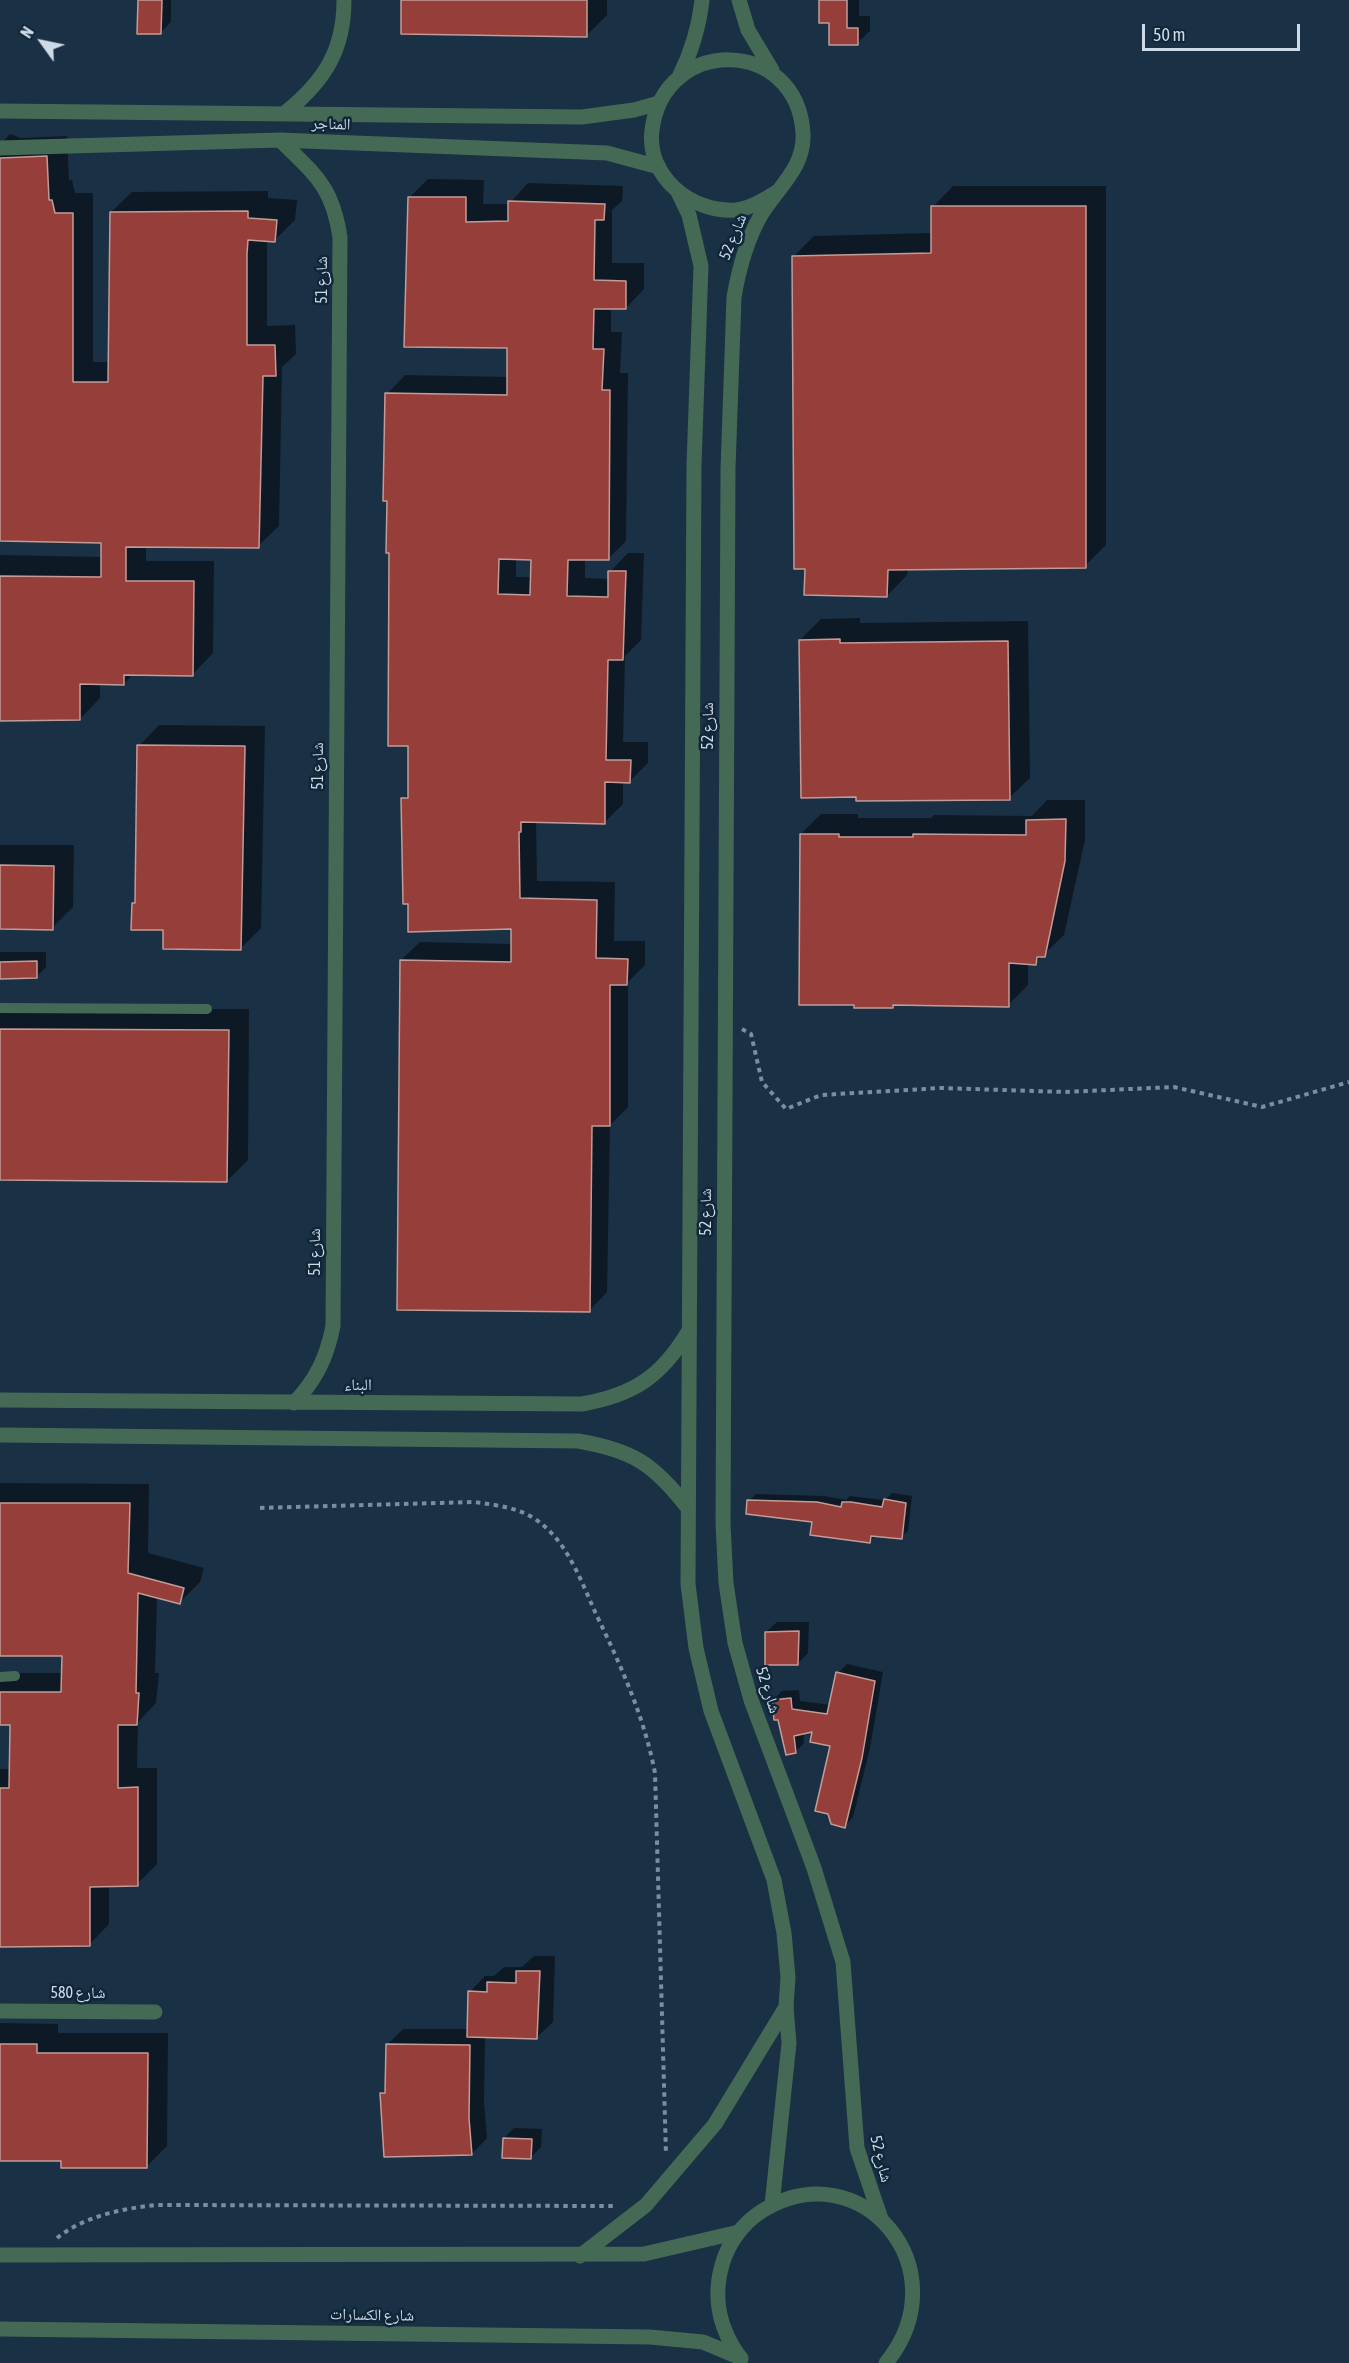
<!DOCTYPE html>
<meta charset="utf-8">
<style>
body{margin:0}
#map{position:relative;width:1349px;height:2363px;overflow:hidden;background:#1a3044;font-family:"Asap Condensed",sans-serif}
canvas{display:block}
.north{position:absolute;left:12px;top:12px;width:60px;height:60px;-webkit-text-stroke:4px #102639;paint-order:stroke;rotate:303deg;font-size:16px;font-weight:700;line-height:24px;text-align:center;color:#cddae7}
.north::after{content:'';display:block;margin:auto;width:21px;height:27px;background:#cddae7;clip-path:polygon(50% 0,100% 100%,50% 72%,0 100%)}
.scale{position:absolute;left:1142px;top:24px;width:158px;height:27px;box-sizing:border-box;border:3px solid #cddae7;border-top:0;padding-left:8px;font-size:18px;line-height:21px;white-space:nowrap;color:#cddae7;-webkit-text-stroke:4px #102639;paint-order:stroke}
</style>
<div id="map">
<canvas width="1349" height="2363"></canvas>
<div class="north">N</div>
<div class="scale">50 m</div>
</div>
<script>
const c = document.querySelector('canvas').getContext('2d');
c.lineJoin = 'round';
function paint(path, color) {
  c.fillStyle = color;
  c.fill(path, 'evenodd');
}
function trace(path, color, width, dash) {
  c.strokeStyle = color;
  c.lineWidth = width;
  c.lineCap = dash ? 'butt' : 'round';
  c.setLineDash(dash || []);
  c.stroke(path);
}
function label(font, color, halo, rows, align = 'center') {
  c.font = font + ' "Asap Condensed","Noto Naskh Arabic",sans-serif';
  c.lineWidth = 5;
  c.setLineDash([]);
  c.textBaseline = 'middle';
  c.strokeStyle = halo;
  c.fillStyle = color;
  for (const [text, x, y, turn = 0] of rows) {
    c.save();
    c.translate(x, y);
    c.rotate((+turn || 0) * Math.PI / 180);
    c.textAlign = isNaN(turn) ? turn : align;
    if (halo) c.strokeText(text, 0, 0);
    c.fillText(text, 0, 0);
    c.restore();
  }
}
paint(new Path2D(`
 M139,0h32v22l-11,11z
 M403,0h204v15l-20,20z
 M820,0h39v16h11v15l-13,12 -27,-22z
 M10,134l11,4 46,-2 2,44h3l3,13h18v169h17l1,-150 21,-20 136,-1v7l29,2 -2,20 -20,20h-8v86l28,-1 1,29 -14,13 -3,159 -21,20h-112v15h68l-1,92 -20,21 -59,-1 -10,11 -24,-1v15l-20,21h-80v-164l102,2v-16l-102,-1v-396z
 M428,179l56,1 -1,24h26l19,-21 95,3 -1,15 -10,9v53h32v26l-18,19h-15v24h11l-2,41h8l-2,168 -18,18h-23v19l25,1v-7l18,-19h16l-3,87 -16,16 -2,86h25v21l-18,18h-7v23l-18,18 -69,-1 1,60 78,1 -1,59h31v24l-17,17v125l-18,18 -3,167 -18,19 -188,-351 19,-18 93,2v-16l-110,-129 7,-7v-47l-19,-194 -4,-157 18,-19 104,2v-31l-100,-148zM516,558h17l-1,19h-16z
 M953,186h153v359l-21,21 -177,2 -1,7 -20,21 -81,-28 -13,-311 21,-21 119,-3v-26z
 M860,618v5l168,-2 2,157 -21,20 -209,-158 21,-21z
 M159,725l106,1 -4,202 -20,20 -76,-20 -32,-25 4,-3 2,-154z
 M1047,800h38v40l-21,95 -29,28h-7v22l-20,20 -112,-1 -3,3 -93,-3 1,-170 20,-20h37v4h73l3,-3 98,1z
 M0,845h74l-1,62 -21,21 -52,-1z
 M0,952h46v15l-10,10h-36z
 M0,1009h249l-1,151 -21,21 -227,-2z
 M0,1483l149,1 -1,69 56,15 -4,14 -20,20 -23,-6 -2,77h4l-3,30 -18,19 -1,46h20v96l-20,20 -28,1v39l-20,21h-89v-176h11v-46h-11v-50h63v-19h-63z
 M892,1493l20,3 -4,35 -7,6 -25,-2 -7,7 -55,-22 -65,-19 7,-7 68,2 22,4 4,-4 35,4z
 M777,1622h32l-1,31 -10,10 -32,-31z
 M847,1664l36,8 -13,76 -17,69 -8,9 -13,-82 -18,-14 -11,2 1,11 -9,9 -22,-52 9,-9 17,-1 1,11 31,4 7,-32z
 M534,1956h21l-2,66 -16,15 -52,-1 -1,66 3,36 -15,16 -90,-61 4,-4 1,-44 16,-16h65l2,-37 15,-16h9l10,-9h18z
 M0,2023l58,1v9h110l-1,113 -21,21 -83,-8h-63z
 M514,2128l28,1 -1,18 -10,10 -27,-19z`), '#0007');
const building = new Path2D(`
 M138,0h24l-1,34h-24z
 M401,0h186v37l-186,-3z
 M819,0h28v28h11v17h-29v-22h-10z
 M47,156l2,44h3l3,13h18v169h35l2,-170 138,-1v7l29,2 -2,22 -27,-2 -1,14v91h28l1,31h-13l-4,172 -133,-1v34h68l-1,95 -69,-1v10l-44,-1v36l-80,1v-145l101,1v-34l-101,-2v-383z
 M408,197h58v25l42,-1v-20l97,3 -1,16h-9l-1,60 32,1v28h-32l-1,40h11l-2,41h8l-1,170h-41l-1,36 41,1v-26h18l-3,89h-15l-2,100h25l-1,23 -25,-1v42l-84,-2v10h-2l1,66 77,2 -1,58 32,1 -1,26h-17v141h-18l-2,186 -193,-2 3,-350 111,2v-33l-103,3v-28h-5l-2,-106h7v-52h-20l1,-193h-3l1,-52h-4l2,-108 122,2v-47l-103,-1zM499,559l32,1 -1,35 -32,-1z
 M931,206h155v362l-198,2 -1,27 -83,-2 1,-26h-11l-2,-313 139,-3z
 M840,639v4l168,-2 2,159 -154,1v-4l-55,1 -2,-158z
 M137,745l108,1 -4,204 -78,-1v-19h-32l1,-27h3z
 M1066,819l-1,42 -20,96h-8l-1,8 -27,-2v44l-116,-2v3h-39v-3h-55l1,-171h39v3h74v-3l113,1v-15z
 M0,865l54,1 -1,64 -53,-1z
 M37,961v17l-37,1v-17z
 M0,1029l229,1 -2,152 -227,-2z
 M884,1499l22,4 -4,36 -31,-3 -1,7 -60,-8 2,-13 -66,-8 1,-14 70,2 24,5 1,-5h9l31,5z
 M0,1503h130l-2,70 56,15 -4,16 -42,-11 -2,100h3l-2,32h-19v63l20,-1v99l-48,1v59l-90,1v-159h9l1,-63h-10v-33h61l1,-36h-62z
 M799,1631l-1,34h-33v-33z
 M836,1672l39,9 -13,77 -17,70 -14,-4 -3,-10 -13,-3 15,-65 -20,-4 2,-10 -18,4 2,17 -10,2 -8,-35h-4l-2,-20 19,-2 1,11 35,5z
 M516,1971h24l-3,68 -70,-2 1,-46 19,1v-10l29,1z
 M0,2044h37v9h111l-1,115h-86v-7h-61z
 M386,2044l84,1 -1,73 3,37 -88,2 -4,-64h5z
 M503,2138l29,1 -1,20 -29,-1z`);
paint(building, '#953e3a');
trace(building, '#c29c98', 1.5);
trace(new Path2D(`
 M742,1029l9,5 11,48 24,27 35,-14 120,-7 124,4 109,-5 88,20 87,-25
 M260,1508l214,-6c21,3 43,5 61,17 32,21 46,62 61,95 25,52 48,102 59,159l11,381
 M57,2238c28,-22 64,-29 98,-33l460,1`), '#7c8d9e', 4, [4.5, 4.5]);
trace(new Path2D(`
 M0,1008l207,1
 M0,1677l15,-1`), '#446955', 10);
trace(new Path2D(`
 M739,0l9,30 24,40
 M679,77c13,-26 20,-49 23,-77
 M0,111l582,6 52,-7 25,-7
 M286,112c38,-31 58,-61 58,-112
 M280,140c35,35 52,45 60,97l-7,1089c-6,31 -17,54 -39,77
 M0,148l280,-8 327,13 52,14
 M678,192l11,23 12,51 -7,199 -6,1119 8,64 15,63 63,169 10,53 4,44 -2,30 3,36 -17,162
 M777,192c-13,8 -26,16 -41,18 -44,3 -90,-33 -84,-80 12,-95 145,-93 151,3 2,35 -26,55 -42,82 -15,26 -22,53 -27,82l-6,172 -5,1055 3,59 9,60 16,57 63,168 29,94 14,186 24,71
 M0,1400l582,4c51,-9 79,-27 106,-72
 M0,1435l578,6c54,9 76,23 109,66
 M0,2011l155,1`), '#446955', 15);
trace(new Path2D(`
 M0,2255l644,-1 95,-22
 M580,2256l66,-51 69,-81 71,-117
 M0,2329l650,8 53,5 38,16
 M741,2359c-21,-29 -29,-59 -19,-94 6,-22 21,-42 40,-54 99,-62 200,59 124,152`), '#446955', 15);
label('16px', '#cddae7', '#102639', [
 ["المناجر",331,124,2],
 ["شارع 52",733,237,-68],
 ["شارع 51",322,280,-90],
 ["شارع 52",708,726,-90],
 ["شارع 51",318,766,-90],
 ["شارع 52",706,1212,-90],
 ["شارع 51",315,1252,-90],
 ["البناء",358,1385],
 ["شارع 52",768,1690,72],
 ["شارع 580",78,1993],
 ["شارع 52",881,2159,76],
 ["شارع الكسارات",372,2315,1]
]);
</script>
